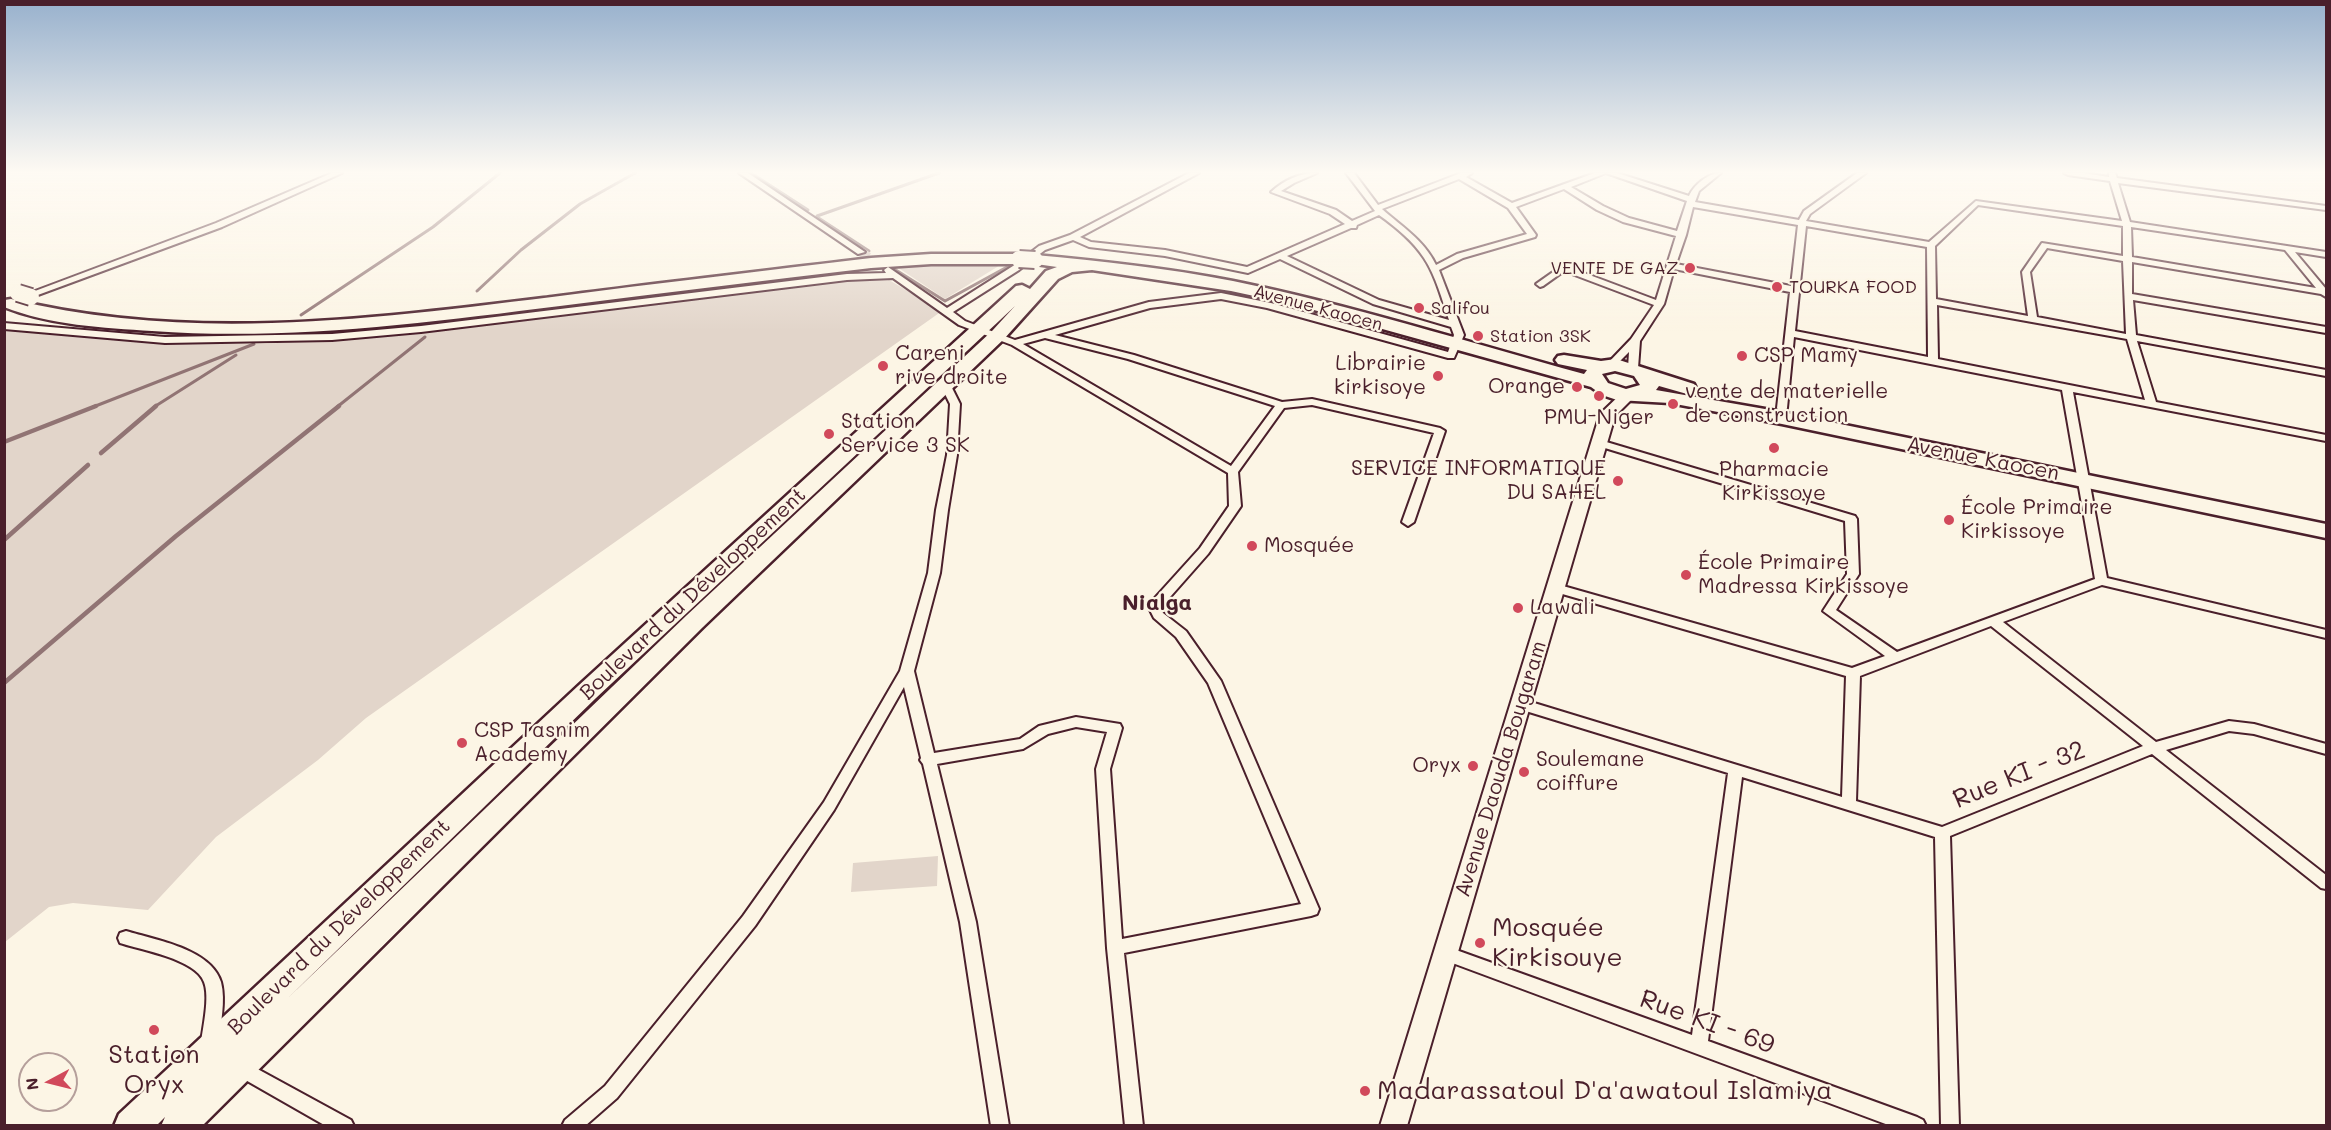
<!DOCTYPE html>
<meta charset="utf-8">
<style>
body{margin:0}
#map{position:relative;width:2331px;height:1130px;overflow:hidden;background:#fcf5e5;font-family:Mali,sans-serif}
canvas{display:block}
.frame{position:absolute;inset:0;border:6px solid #4a1f2b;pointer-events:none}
.north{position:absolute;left:18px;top:1052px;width:60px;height:60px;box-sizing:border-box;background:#fcf5e5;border:2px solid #b59f9b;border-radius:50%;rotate:263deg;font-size:16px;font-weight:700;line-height:24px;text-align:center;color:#4a1f2b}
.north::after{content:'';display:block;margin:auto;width:21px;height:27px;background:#d1495b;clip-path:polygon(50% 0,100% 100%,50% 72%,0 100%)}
</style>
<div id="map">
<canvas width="2331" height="1130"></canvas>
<div class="frame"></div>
<div class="north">N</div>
</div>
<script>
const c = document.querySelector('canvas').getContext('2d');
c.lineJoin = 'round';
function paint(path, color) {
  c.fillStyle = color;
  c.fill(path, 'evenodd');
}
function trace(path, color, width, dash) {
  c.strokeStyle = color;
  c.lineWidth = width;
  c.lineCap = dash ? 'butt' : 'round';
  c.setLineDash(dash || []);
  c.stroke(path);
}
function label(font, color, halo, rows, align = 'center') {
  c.font = font + ' Mali,sans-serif';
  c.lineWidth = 4.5;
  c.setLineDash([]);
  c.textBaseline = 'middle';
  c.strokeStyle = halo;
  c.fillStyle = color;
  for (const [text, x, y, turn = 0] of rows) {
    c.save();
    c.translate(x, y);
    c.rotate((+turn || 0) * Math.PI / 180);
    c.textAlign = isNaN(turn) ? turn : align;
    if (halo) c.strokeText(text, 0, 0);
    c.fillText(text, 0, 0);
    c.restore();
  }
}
paint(new Path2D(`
 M1002,264l-57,35 -51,-34z
 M859,278l30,2 53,31 -576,407 -48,42 -102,77 -68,73 -75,-7 -24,4 -44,35v-614l86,9 74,5 101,2 197,-17z
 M938,856l-1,30 -86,6 2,-29z`), '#e2d5ca');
trace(new Path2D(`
 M751,173l57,37
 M817,216l122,-43
 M817,217l52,34
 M891,267l54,34 73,-40
 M477,291l44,-41 59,-46 55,-31
 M301,315l132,-88 67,-54
 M93,407l161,-63
 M154,407l82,-52
 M337,407l88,-70`), '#917474', 3);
trace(new Path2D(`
 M4,442l92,-36
 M101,453l55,-47
 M4,540l84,-75
 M4,683l172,-147 163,-130`), '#917474', 4.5);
trace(new Path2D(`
 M861,252l23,15`), '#d8cac0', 9, [9, 4.5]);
const street = new Path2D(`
 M332,173h10l-120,54 -195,72h-6l-2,-2 197,-74z
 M739,173h9l117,79 -7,2z
 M1189,173h10l-119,64 11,5 74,8 82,17 98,-43 -15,-10 -59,-22c13,-12 29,-19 46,-19l-23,10 -13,8 55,19 16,11 23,-10 -29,-38h8l24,32 83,-32h11l-6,4 46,26 83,-30h11l-35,14 32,19 26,12 48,13 10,-30 -81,-28h11l72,23c5,-11 19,-23 32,-23l-22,18 -4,11 104,18 5,-9 53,-38h9l-56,41 -4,7 123,21 47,-41 146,20 -12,-40 -42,-6 -4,-2h19l26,4v-4h6l2,5 209,28v4l-208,-27 12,39 196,30v5l-31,-5 31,37v8l-5,-3 -189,-32v32l194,33v6l-193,-33 3,35 190,35v6l-189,-35 19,61 170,33v6l-253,-49 34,186 219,52v8l-224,-53 -99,37 153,120 73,-21 25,3 72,20v10l-72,-20 -25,-3 -63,19 160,125v14l-5,-1 -169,-134 -202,82 9,290h-18l-6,-289 -193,-60 -34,264 209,76 6,3 3,6h-35l-452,-168 -2,-5 2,-5 6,-2 247,89 36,-262 -212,-65 -2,-4 2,-4 5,-1 321,98 4,-121 -294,-85 -2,-3 2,-3 4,-1 296,84 33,-12 -62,-45 24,-37 -2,-53 -250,-76 -1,-2 1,-2h8l252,75 2,3 2,55 -23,36 61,42 198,-73 -33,-189 -268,-53 -7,71 -1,2h-8l-1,-2 13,-116 -116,-23 -10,35 -24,37 -2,27 -5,3 -5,-3 1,-16 -15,15h-6v-4l23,-24 23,-34 -90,-34 -21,15 -3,1 -4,-3 27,-19 93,35 20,-64 -53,-14 -26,-12 -33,-21 -48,18 20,28 -1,2 -72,21 -24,12 25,65 -10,23h-6l-181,-50 -46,-9 -71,9 -95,27 79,20 148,47 30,-3 128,29 5,3 -31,91 -6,4 -6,-4 32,-89 -122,-28 -28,3 -46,64 3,34 -33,48 -45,51 -2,3 2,5 23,18 35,50 98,228 -2,5 -6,2 -187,37 19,173h-18l-18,-178 -11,-179 11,-37 -31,-5 -28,7 -25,15 -86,15 39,158 33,204h-18l-31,-204 -37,-158 -3,-4 1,-2 -17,-71 -70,123 -79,116 -138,172 -32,28h-23l3,-6 40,-34 138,-170 81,-114 76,-131 28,-98 8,-63 11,-55 3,-51 -10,-20 1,-2h8l11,22 -3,51 -9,55 -8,63 -26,98 20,82 86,-14 19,-13 37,-9 44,7 2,4 -12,41 12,170 179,-35 -93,-221 -32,-46 -22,-19 -5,-10 4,-8 47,-52 29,-42 -1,-33 -216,-128 -53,-20 -66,-47 -46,2 -426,52 -89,8 -167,3 -161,-14v-6l161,14 167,-3 89,-8 426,-52 39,-1 -2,-3 4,-3 59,41 66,-42 26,-20 31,-11zM1459,179l49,29 19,26 -70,20 -21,11c-12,-25 -35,-39 -54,-56zM1978,205l145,21v30l-81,-13 -20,29 6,44 -92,-17 -1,-53zM1693,207l105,18 -7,61 -115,-22 10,-29zM1379,215c17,12 34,26 45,43 12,18 18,42 25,62l-70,-20 -92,-44 64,-28h5l1,-3zM1806,226l121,21 1,110 -133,-26zM2131,227l154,23 31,38 -184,-31zM1073,240l16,7 76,9 83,17 32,-14 93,45 78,23 3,8 -6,17 -177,-49 -50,-10 -72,9 -134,38 -50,-19 -12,-9 66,-42 26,-20zM2047,248l76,13 3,73 -89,-17 -7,-45zM1937,305l190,34 18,61 -207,-41zM1045,338l83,21 147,47 -44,60 -208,-122zM1991,626l152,120 -201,81 -86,-26 4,-125z
 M126,931c30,9 85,18 95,51 5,19 -1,42 -2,61l-3,6 -6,2 -6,-2 -3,-6c2,-17 9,-46 3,-61 -8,-23 -63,-32 -84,-39l-2,-5 2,-5z
 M241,1060l110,60 3,6h-28l-91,-52 -3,-6 3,-6z`);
const secondary = new Path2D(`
 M1628,390l8,5 -21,21 -208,710h-27l220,-712 23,-22z`);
const highway = new Path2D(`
 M931,254h88l8,5 -8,5h-88l-60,4c-104,12 -208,25 -311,38 -136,17 -271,35 -408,25 -48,-3 -103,-6 -148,-24l1,-7 6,-1c178,44 361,20 541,-2 106,-14 212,-26 319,-39z
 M1035,255c66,6 132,13 198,26 118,24 234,61 351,93l3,-4 -29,-6 -3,-4 3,-4 6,-1 37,6 15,-2 78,25 2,4 -2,4 -7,2 -28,-8 -3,4 126,22 544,112v14l-544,-114 -112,-21 -53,-3 -15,-5 -11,-8 -295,-82 -65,-14 -139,-21 -20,2 -14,7 -54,60 -301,288 -501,499h-41l4,-9 -9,9h-42l5,-12 459,-428 438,-400 6,-1 8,4 16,-18 11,-4 -28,-4 -2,-3 2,-3zM1015,306l-23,25 -305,284 -399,383 308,-300zM1615,371l19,5 6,9 -14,4 -18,-6 -6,-9z`);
trace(street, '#4a1f2b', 4);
trace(secondary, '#4a1f2b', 4);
trace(highway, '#4a1f2b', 5);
paint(street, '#fcf5e5');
paint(secondary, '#fcf5e5');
paint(highway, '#fcf5e5');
const highwayBridge = new Path2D(`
 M1019,259l16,1
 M18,293l13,4`);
trace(highwayBridge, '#4a1f2b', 20, []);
trace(highwayBridge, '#fcf5e5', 16);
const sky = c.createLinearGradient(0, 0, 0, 331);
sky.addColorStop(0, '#98b1cd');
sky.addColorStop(0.52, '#fefaf3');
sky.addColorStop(1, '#fefaf300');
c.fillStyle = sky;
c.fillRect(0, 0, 2331, 331);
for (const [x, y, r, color] of [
 [1690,268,6,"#d1495b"],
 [1777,287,6,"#d1495b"],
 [1419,308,6,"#d1495b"],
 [1478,336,6,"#d1495b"],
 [1742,356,6,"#d1495b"],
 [883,366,6,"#d1495b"],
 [1438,376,6,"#d1495b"],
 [1577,387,6,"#d1495b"],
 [1599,396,6,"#d1495b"],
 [1673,404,6,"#d1495b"],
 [829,434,6,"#d1495b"],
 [1774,448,6,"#d1495b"],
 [1618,481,6,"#d1495b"],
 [1949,520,6,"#d1495b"],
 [1252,546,6,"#d1495b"],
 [1686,575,6,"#d1495b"],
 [1518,608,6,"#d1495b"],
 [462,743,6,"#d1495b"],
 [1473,766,6,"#d1495b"],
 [1524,772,6,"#d1495b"],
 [1480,943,6,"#d1495b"],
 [154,1030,6,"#d1495b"],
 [1365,1091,6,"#d1495b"]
]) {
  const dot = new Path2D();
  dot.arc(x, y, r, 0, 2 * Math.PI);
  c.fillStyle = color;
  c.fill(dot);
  trace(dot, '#fcf5e5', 2);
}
label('18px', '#4a1f2b', '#fcf5e5', [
 ["VENTE DE GAZ",1678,268,"right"],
 ["TOURKA FOOD",1789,287],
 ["Salifou",1431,308],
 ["Station 3SK",1490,336]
], 'left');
label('18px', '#4a1f2b', '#fcf5e5', [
 ["Avenue Kaocen",1318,308,15]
]);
label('21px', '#4a1f2b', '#fcf5e5', [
 ["Careni",895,354],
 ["rive droite",895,378],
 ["CSP Mamy",1754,356],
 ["Librairie",1426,364,"right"],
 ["kirkisoye",1426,388,"right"],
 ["Orange",1565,387,"right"],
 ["vente de materielle",1685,392],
 ["de construction",1685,416],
 ["PMU-Niger",1599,418,"center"],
 ["Station",841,422],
 ["Service 3 SK",841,446],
 ["SERVICE INFORMATIQUE",1606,469,"right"],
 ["DU SAHEL",1606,493,"right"],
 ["Pharmacie",1774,470,"center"],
 ["Kirkissoye",1774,494,"center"],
 ["École Primaire",1961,508],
 ["Kirkissoye",1961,532],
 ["Mosquée",1264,546],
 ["École Primaire",1698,563],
 ["Madressa Kirkissoye",1698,587],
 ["Lawali",1530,608],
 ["CSP Tasnim",474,731],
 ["Academy",474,755],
 ["Soulemane",1536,760],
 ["coiffure",1536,784],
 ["Oryx",1461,766,"right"]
], 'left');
label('21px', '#4a1f2b', '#fcf5e5', [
 ["Avenue Kaocen",1983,459,11],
 ["Boulevard du Développement",693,594,-43],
 ["Avenue Daouda Bougaram",1501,769,-73],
 ["Boulevard du Développement",339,927,-44]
]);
label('bold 22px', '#4a1f2b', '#fcf5e5', [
 ["Nialga",1157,603]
]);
label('26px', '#4a1f2b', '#fcf5e5', [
 ["Rue KI - 32",2019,775,-22],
 ["Rue KI - 69",1707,1022,20]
]);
label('26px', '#4a1f2b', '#fcf5e5', [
 ["Mosquée",1492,928],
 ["Kirkisouye",1492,958],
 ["Station",154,1055,"center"],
 ["Oryx",154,1085,"center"],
 ["Madarassatoul D'a'awatoul Islamiya",1377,1091]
], 'left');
</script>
